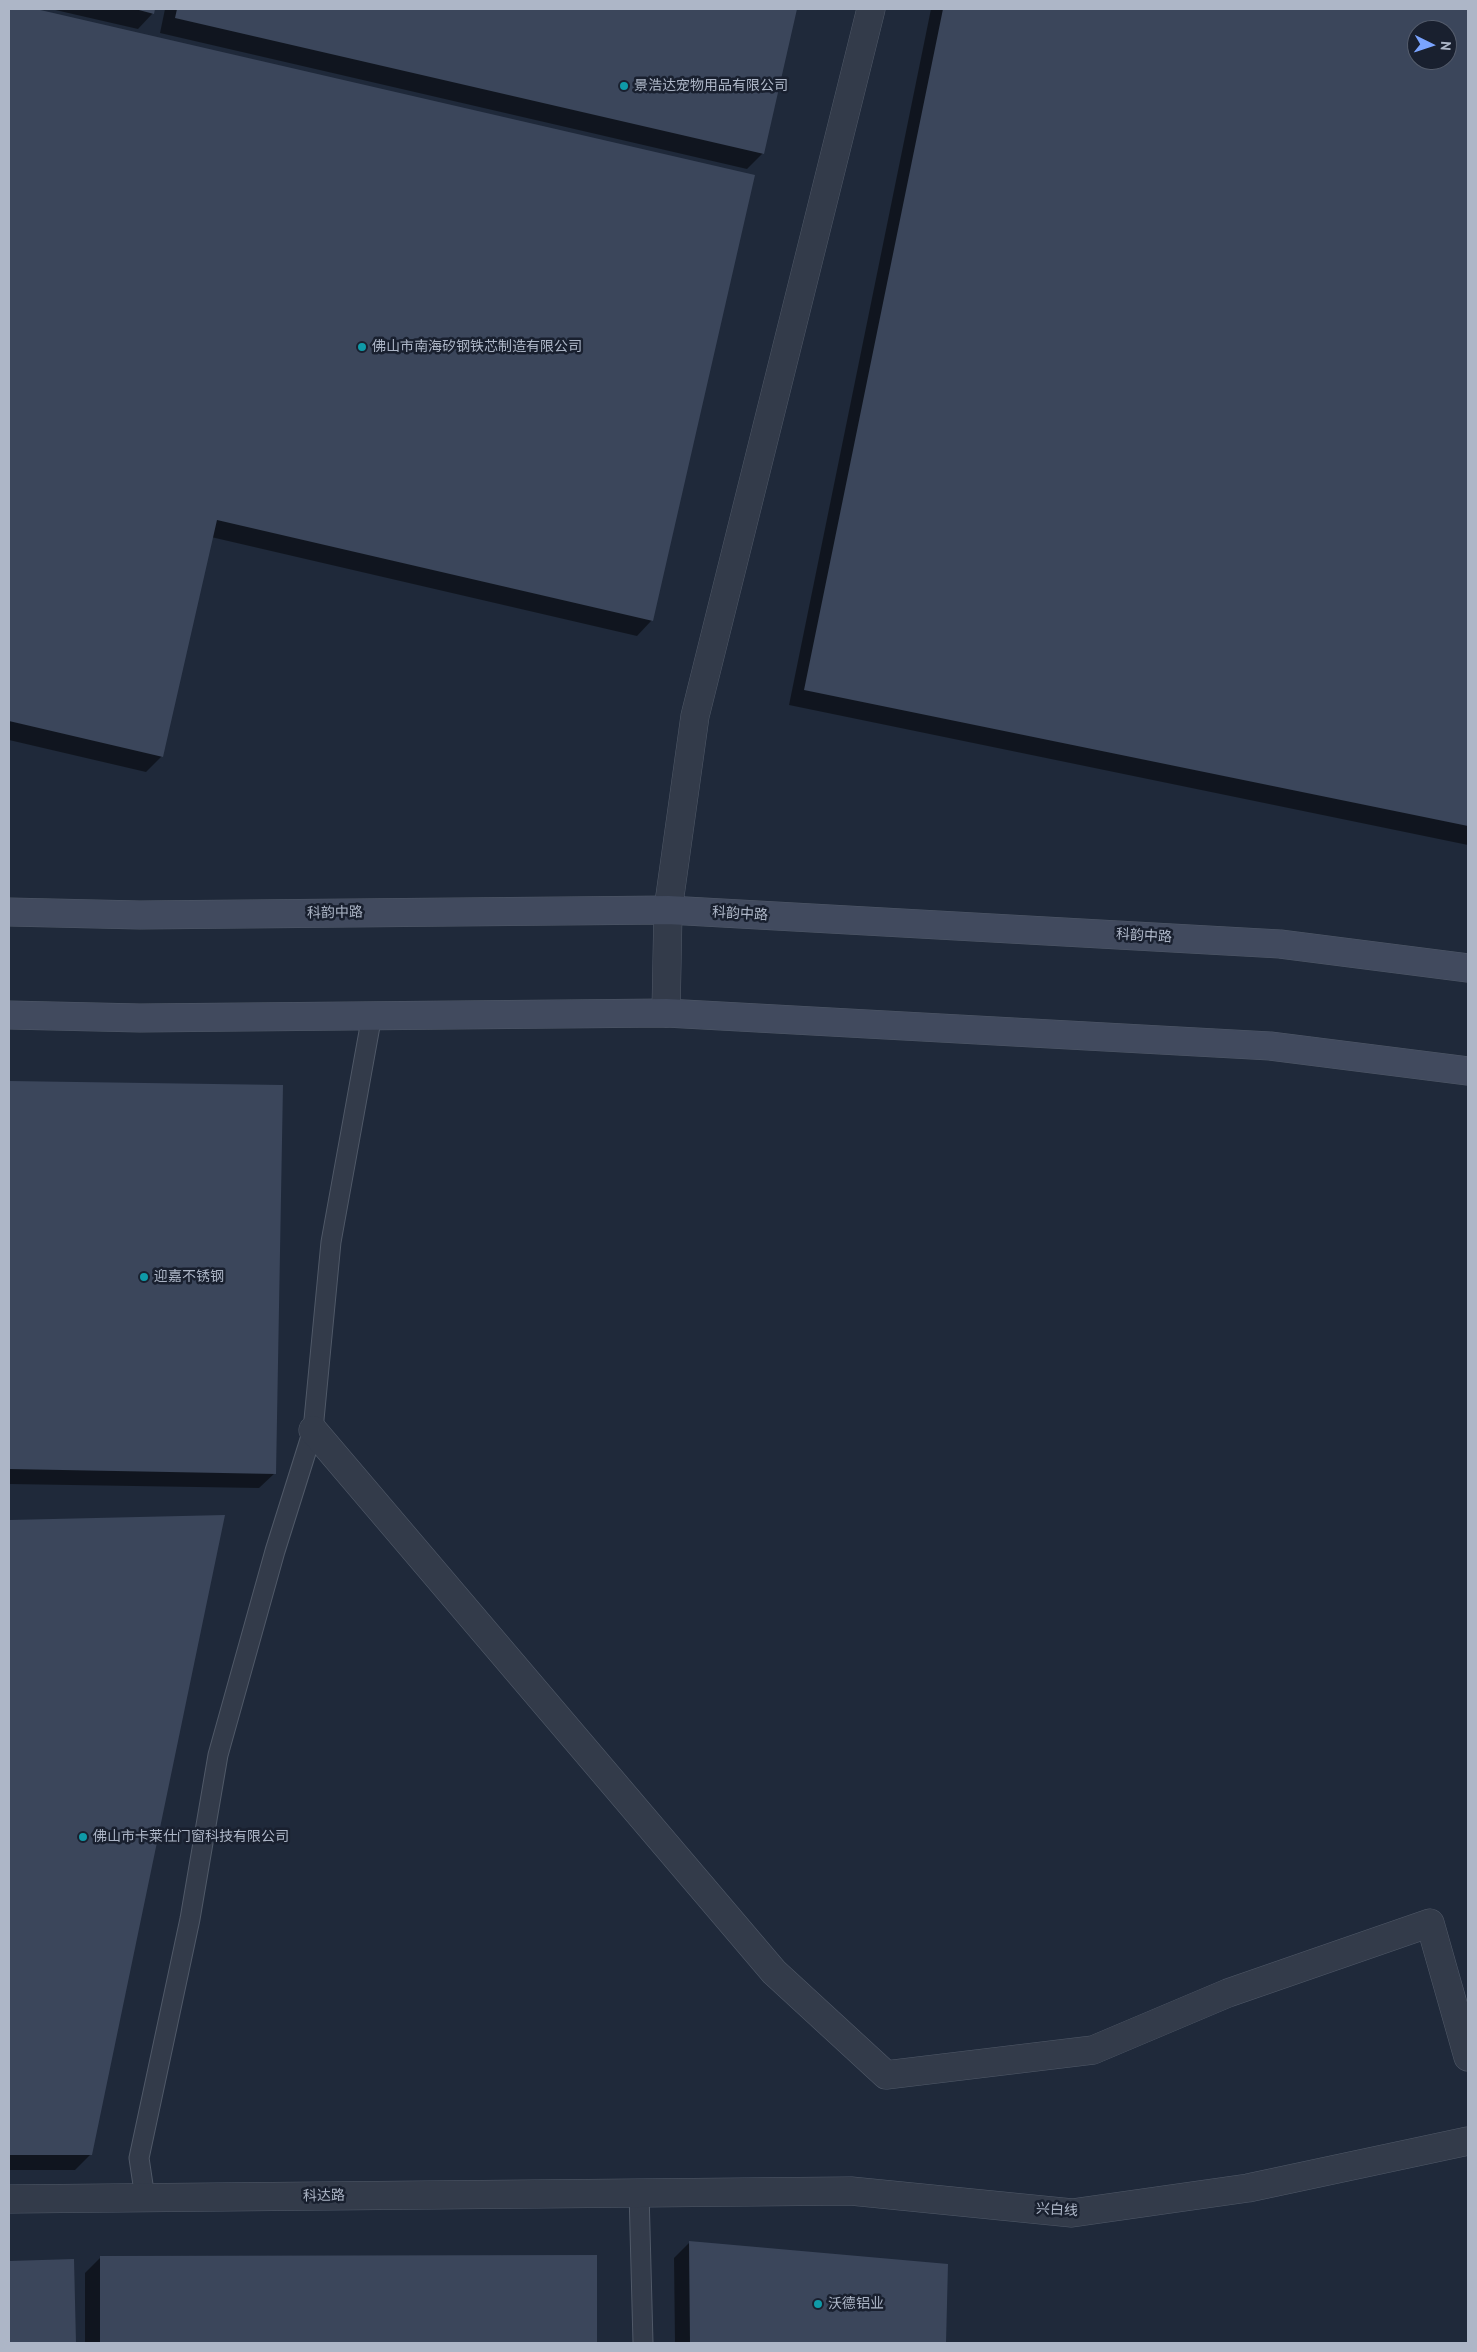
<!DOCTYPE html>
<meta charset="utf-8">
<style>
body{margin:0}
#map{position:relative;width:1477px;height:2352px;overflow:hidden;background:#1f293a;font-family:"PT Sans",sans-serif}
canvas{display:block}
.frame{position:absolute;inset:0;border:10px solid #adb6c7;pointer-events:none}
.north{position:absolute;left:1407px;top:20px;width:50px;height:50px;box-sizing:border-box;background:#19202f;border:1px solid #545c6c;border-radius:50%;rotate:94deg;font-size:14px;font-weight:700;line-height:20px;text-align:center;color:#adb6c7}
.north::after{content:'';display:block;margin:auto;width:18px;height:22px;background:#7aa4ff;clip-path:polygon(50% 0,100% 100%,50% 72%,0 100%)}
</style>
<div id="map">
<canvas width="1477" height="2352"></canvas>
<div class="frame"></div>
<div class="north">N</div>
</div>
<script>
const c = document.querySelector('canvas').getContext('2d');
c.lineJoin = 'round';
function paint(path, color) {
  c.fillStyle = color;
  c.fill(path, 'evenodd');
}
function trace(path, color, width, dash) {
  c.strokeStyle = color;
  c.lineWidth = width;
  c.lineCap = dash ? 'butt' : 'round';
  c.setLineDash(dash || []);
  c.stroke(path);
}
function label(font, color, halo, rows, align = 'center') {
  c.font = font + ' "PT Sans","Noto Sans SC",sans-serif';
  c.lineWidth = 5;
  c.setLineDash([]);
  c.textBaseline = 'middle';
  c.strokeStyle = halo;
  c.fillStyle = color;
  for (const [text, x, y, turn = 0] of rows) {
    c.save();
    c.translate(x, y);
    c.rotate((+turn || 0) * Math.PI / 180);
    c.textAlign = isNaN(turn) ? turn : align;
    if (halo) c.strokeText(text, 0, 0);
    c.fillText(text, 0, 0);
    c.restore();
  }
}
paint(new Path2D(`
 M9,9h21l724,167 -102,444 -15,16 -426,-99 -49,219 -16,16 -137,-32z
 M51,9h103l-1,4 -15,16z
 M165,9h631l-33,144 -16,16 -587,-136z
 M931,9h537v836l-679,-140zM1417,30h30v30h-30z
 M9,1082l273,4 -7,387 -16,15 -250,-4z
 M223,1516l-132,638 -16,16h-66v-649z
 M690,2242l256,23 -1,78h-270l-1,-85z
 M596,2256v87h-511v-70l16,-16z
 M73,2261l2,82h-66v-80z`), '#0007');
paint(new Path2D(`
 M9,9h27l719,166 -102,446 -436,-101 -54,237 -154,-36z
 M135,9h20l-1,5z
 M177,9h620l-33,145 -589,-136z
 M943,9h525v817l-664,-136zM1417,30h30v30h-30z
 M9,1081l274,4 -7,389 -267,-5z
 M225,1515l-133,640h-83v-635z
 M689,2241l259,23 -2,79h-256z
 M597,2255v88h-497v-87z
 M74,2259l2,84h-67v-82z`), '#3b465b');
const service = new Path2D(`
 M639,2192l4,151
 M145,2198l-6,-40 51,-239 28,-164 57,-204 38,-121 18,-188 41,-227`);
const minor = new Path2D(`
 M666,1013l2,-103 27,-194 176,-707
 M313,1430l461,542 112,103 207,-25 135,-57 202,-70 38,134
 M9,2199l842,-8 221,22 176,-25 220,-47`);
const secondary = new Path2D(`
 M9,912l131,3 528,-5 612,34 188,24
 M9,1015l131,3 526,-5 604,33 198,25`);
trace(service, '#505968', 21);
trace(minor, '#505968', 29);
trace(secondary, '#505968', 29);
trace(service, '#333b4a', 19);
trace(minor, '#333b4a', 28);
trace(secondary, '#414a5e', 28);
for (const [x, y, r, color] of [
 [624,86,5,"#0f9aa8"],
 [362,347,5,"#0f9aa8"],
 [144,1277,5,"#0f9aa8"],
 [83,1837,5,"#0f9aa8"],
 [818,2304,5,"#0f9aa8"]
]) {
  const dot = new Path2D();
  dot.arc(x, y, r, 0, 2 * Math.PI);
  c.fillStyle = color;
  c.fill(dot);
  trace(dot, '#19202f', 2);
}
label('14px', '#adb6c7', '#19202f', [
 ["景浩达宠物用品有限公司",634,86],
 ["佛山市南海矽钢铁芯制造有限公司",372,347],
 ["迎嘉不锈钢",154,1277],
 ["佛山市卡莱仕门窗科技有限公司",93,1837],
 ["沃德铝业",828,2304]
], 'left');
label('14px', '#adb6c7', '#19202f', [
 ["科韵中路",335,913,-1],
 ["科韵中路",740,914,3],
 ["科韵中路",1144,936,3],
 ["科达路",324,2196,-1],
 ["兴白线",1057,2210,3]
]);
</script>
